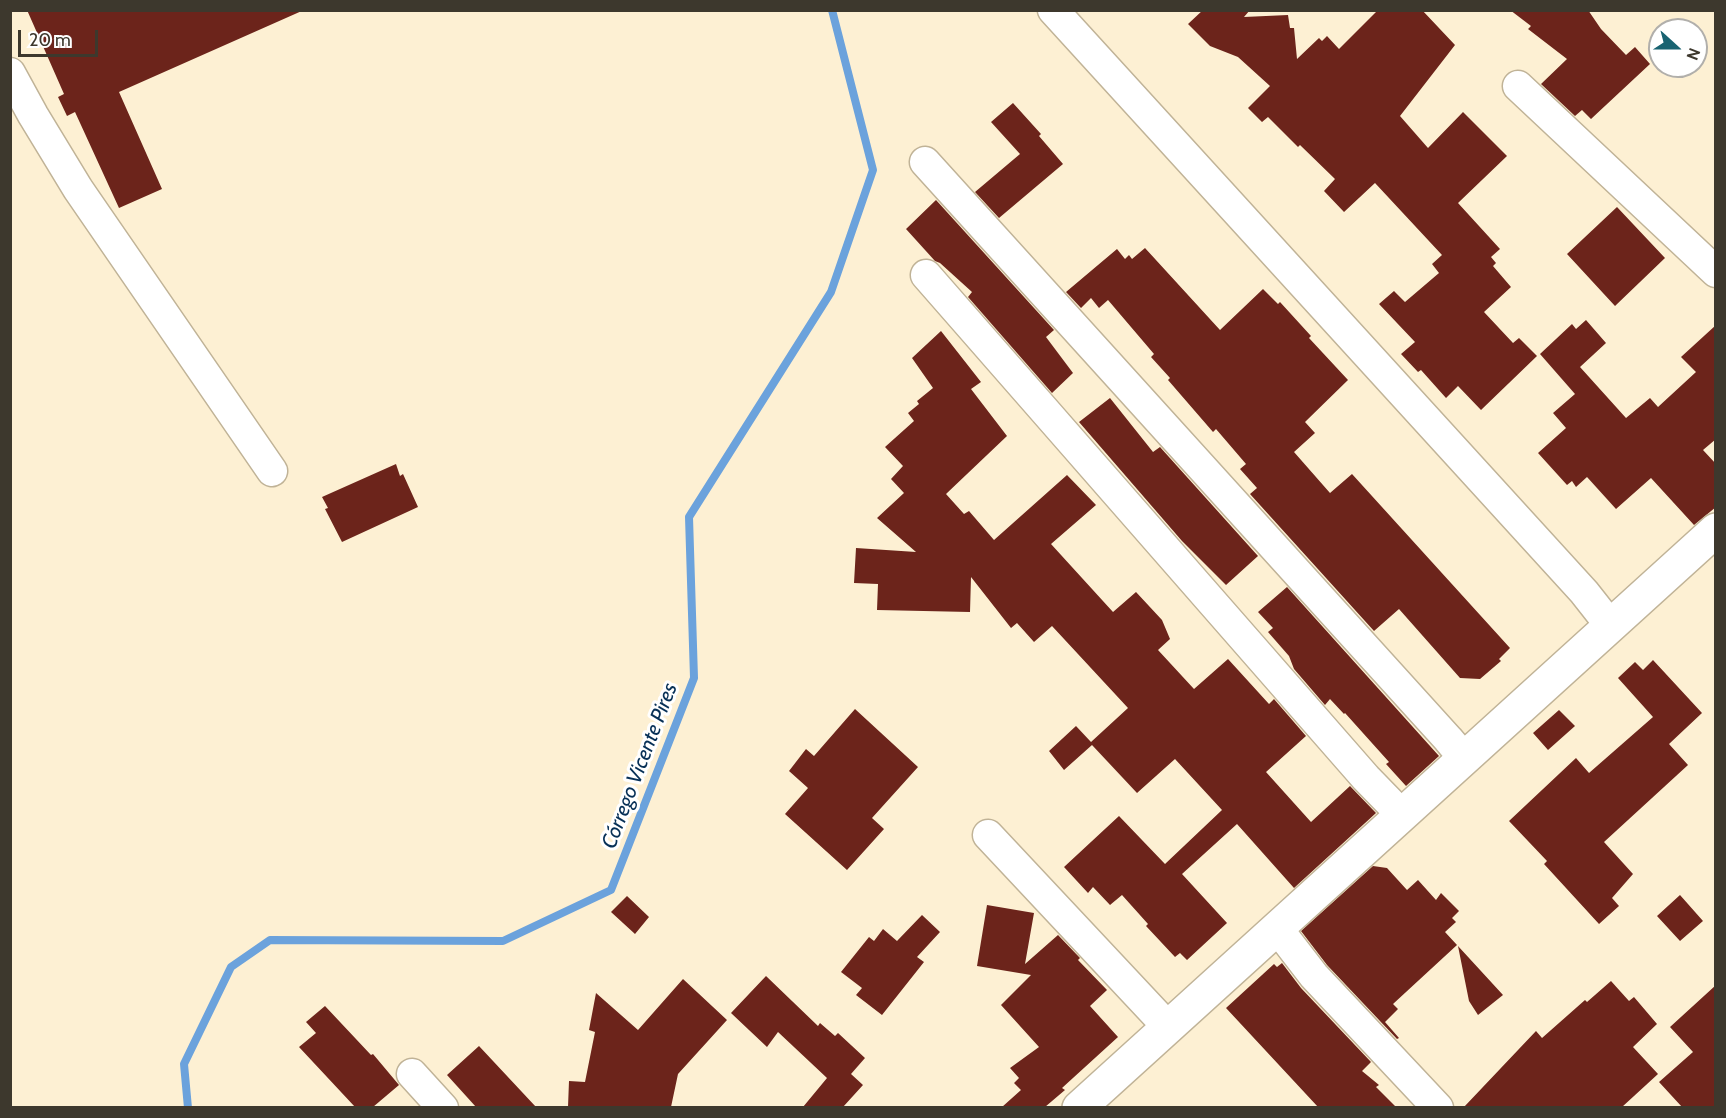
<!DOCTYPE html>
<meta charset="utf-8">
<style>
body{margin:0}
#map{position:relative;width:1726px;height:1118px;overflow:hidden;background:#fdf0d3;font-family:Cabin,sans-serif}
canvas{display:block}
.frame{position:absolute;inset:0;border:12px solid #3d382d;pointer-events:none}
.north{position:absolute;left:1648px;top:18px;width:60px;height:60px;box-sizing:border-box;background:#fff;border:2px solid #b1afab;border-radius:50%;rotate:111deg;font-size:16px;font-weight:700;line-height:24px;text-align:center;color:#3d382d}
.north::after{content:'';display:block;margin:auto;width:21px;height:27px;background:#196371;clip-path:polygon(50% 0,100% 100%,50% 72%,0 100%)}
.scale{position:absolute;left:18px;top:30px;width:80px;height:27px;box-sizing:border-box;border:3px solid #3d382d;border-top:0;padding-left:8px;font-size:18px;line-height:21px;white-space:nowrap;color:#3d382d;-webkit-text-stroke:4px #fff;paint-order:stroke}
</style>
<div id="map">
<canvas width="1726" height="1118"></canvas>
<div class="frame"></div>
<div class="north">N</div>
<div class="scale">20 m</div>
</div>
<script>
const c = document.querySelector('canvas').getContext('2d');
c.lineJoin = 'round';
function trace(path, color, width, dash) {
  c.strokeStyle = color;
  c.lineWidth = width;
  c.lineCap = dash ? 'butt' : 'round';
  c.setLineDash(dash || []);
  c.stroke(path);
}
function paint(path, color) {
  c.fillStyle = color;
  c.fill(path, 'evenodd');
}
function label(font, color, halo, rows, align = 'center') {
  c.font = font + ' Cabin,sans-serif';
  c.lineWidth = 6;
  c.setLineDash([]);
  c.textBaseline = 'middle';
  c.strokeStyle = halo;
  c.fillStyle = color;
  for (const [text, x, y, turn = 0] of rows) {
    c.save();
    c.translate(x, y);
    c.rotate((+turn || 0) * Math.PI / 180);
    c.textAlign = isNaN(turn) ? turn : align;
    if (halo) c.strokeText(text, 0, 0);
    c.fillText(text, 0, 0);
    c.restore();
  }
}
trace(new Path2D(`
 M188,1108l-4,-44 47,-97 39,-27 233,1 108,-51 83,-212 -5,-161 142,-225 42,-122 -41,-160`), '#6ba2dc', 8);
paint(new Path2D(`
 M27,10h277l-185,82 43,97 -43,19 -44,-96 -8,4 -9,-19 6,-3z
 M1203,10h47l-6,7 44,-2 2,13h4l3,31 22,-21 3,3 5,-5 12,13 39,-39h44l33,35 -55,71 28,32 35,-36 44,44 -49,47 42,46 -9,8 5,6 -3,3 18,21 -27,25 29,31 6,-5 18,18 -56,54 -23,-24 -12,12 -25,-28 -3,2 -17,-18 14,-12 -36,-38 15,-13 11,11 34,-29 -7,-9 10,-9 -67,-72 -31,29 -20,-21 11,-12 -35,-34 -2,2 -30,-30 -6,5 -14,-14 22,-22 -32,-29 -28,-11 -22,-22z
 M1510,10h78l13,19 25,26 9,-8 15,17 -59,55 -9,-9 -7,6 -34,-32 26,-25 -39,-30 3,-3z
 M1013,103l28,31 -2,2 24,28 -64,54 -24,-26 45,-38 -29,-32z
 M936,200l118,130 -8,7 27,36 -21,20 -84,-96 4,-5 -32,-29 -5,-2 -29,-32z
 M1617,207l48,51 -50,48 -48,-52z
 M1145,248l75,82 43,-41 15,15 2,-2 31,34 -2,2 39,42 -43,42 10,11 -21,19 36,41 22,-19 158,174 -11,11 2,2 -21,18 -20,-1 -61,-69 -25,22 -124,-137 7,-6 -17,-19 6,-5 -30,-35 -3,3 -45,-52 2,-2 -19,-21 3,-3 -46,-54 -9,8 -8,-10 -10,10 -15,-16 51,-43 8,10 4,-4 3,4z
 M1586,320l20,23 -26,24 46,51 24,-20 8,9 38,-35 -15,-15 35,-32v114l-13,11 13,14v43l-22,18 -43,-47 -35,31 -29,-32 -11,10 -4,-6 -5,4 -29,-32 28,-25 -13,-15 22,-19 -35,-40 32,-30 4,5z
 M941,331l40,51 -10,7 36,47 -61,58 18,20 5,-3 25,29 73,-65 29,30 -45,39 62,68 23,-20 26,28 8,19 -12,11 36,39 34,-30 41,45 5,-5 32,37 -40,36 45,50 39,-36 26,27 -82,75 -57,-64 -55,50 45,49 -40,37 -7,-7 -5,4 -29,-31 2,-2 -26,-29 -12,10 -17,-18 -5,6 -24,-26 55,-51 46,48 57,-54 -47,-51 -38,34 -45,-48 -28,25 -15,-19 27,-25 15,16 37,-34 -76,-82 -18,16 -17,-19 -6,5 -40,-51 -1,35 -93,-2 1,-26 -24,-1 2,-35 60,4 -39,-34 27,-25 -13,-14 12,-13 -18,-19 29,-26 -6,-8 11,-9 -2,-3 16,-13 -21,-30z
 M1110,398l43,54 7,-5 98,109 -32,29 -44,-44 -103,-119z
 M396,464l4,12 3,-2 15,33 -76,35 -17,-33 3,-1 -6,-11z
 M1287,587l152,169 -33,30 -20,-22 3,-2 -44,-49 -1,1 -14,-15 -5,6 -31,-36 -5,-13 -21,-24 5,-4 -15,-16z
 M1653,660l49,53 -33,31 19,21 -84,77 29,32 -21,24 7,8 -20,18 -55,-60 3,-3 -38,-40 67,-63 13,15 64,-56 -35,-39 17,-16 8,8z
 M855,709l63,58 -46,51 12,11 -37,41 -62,-56 23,-26 -19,-17 17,-22 8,7z
 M1559,710l16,16 -27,24 -15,-17z
 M1373,866l14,2 20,22 11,-10 18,20 5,-7 18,18 -7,7 4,4 -11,10 12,13 -64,59 5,5 -13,13 14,16 -2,1 -70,-74 -26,-34z
 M1680,895l23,26 -23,20 -23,-25z
 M627,896l22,21 -14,17 -24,-22z
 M987,905l47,8 -9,51 33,-29 22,23 -2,2 29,30 -17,16 28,31 -56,51 3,2 -20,17h-43l19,-17 -7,-7 5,-5 -9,-10 29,-21 -38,-42 30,-30 -54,-9z
 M922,915l18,17 -23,25 7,5 -42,53 -26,-20 6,-7 -21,-16 28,-35 5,4 9,-12 14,12z
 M1458,946l45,49 -25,20 -9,-14z
 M1282,963l19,25 70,74 -9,9 17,14 -3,2 20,20h-78l-92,-99 48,-44 3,3z
 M766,976l52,50 2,-3 15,13 3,-3 27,25 -14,16 12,11 -20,22h-40l24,-29 -49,-46 -11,15 -36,-34z
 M683,979l44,41 -49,54 -7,33h-103l1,-26 16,1 10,-50 -6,-2 7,-37 42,37z
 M1611,981l18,20 5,-4 23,27 -24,23 25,27 -36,33h-158l72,-76 6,7 43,-38 2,2z
 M1716,985v122h-34l-23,-25 34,-30 -23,-25z
 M325,1006l46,49 2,-1 26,31 -26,22h-18l-56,-60 17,-14 -10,-11z
 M479,1046l57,61h-60l-29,-32z`), '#6c241b');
const minor = new Path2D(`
 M1053,10l531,582 26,33
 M10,73l23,42 45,74 194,282
 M1518,86l198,186
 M925,162l523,577 16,19
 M926,275l440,503 36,37
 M988,835l180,192
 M1277,928l37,48 124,132
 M412,1074l31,34`);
const tertiary = new Path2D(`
 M1079,1108l637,-578`);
trace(minor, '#c0b397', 33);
trace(tertiary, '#c0b397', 36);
trace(minor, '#fff', 30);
trace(tertiary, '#fff', 33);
label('italic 21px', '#073056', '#fff', [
 ["Córrego Vicente Pires",640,766,-69]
]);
</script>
